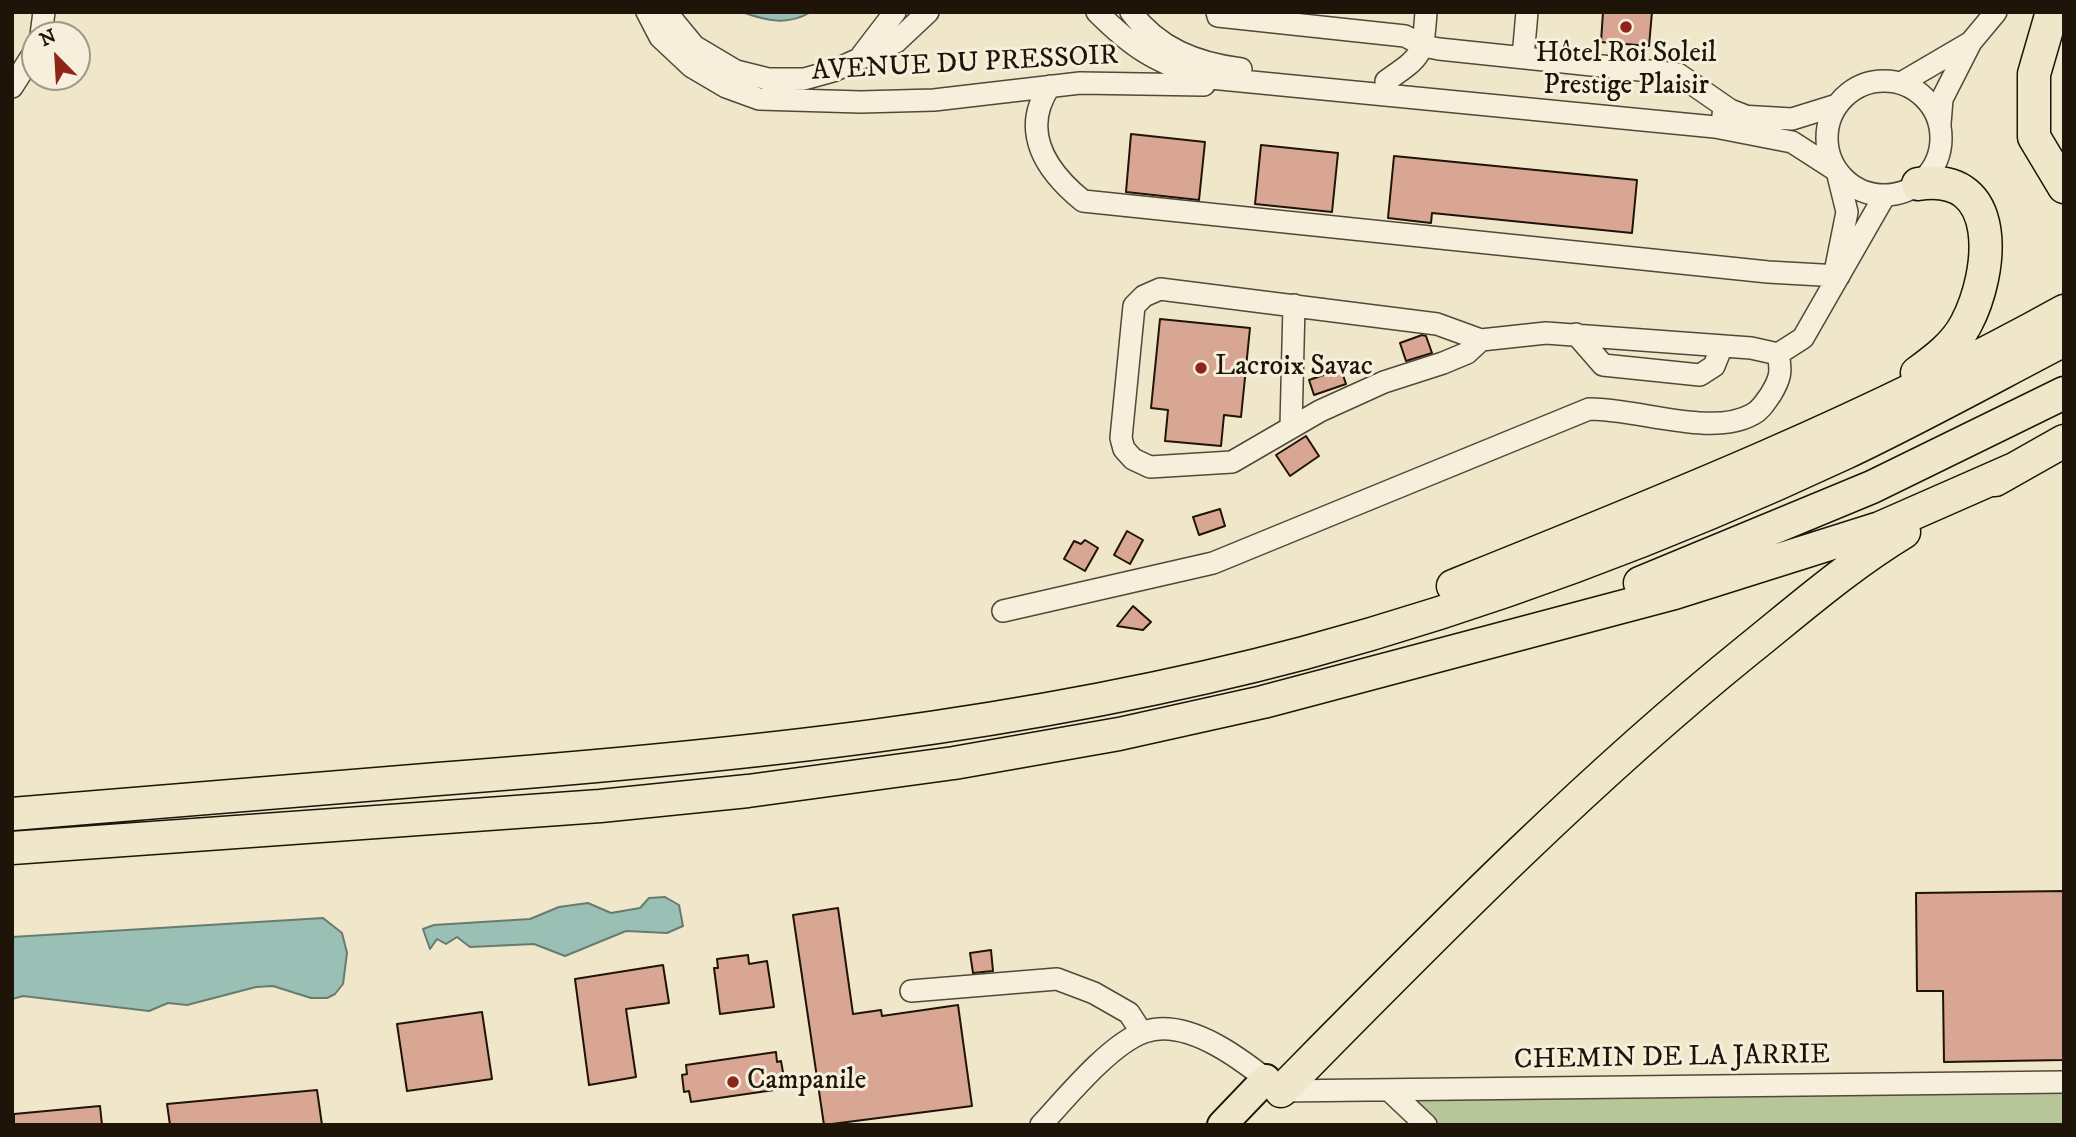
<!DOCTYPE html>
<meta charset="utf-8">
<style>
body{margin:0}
#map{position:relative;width:2076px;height:1137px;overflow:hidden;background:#f0e6c9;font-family:"IM FELL DW Pica",serif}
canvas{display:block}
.frame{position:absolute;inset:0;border:14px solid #1e1408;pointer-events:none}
.north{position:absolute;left:21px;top:21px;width:70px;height:70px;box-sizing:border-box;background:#f5efdc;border:2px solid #9f9787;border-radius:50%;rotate:336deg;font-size:19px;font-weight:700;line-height:28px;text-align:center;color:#1e1408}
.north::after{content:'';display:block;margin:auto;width:24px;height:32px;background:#8f2418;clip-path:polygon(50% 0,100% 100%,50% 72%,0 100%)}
</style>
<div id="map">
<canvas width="2076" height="1137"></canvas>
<div class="frame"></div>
<div class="north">N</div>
</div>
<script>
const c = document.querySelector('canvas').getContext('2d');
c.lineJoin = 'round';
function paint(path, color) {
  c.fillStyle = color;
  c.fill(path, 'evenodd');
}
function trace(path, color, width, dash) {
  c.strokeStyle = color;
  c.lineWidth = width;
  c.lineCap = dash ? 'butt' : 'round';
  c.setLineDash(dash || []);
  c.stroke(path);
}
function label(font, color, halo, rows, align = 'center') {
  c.font = font + ' "IM FELL DW Pica",serif';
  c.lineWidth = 6;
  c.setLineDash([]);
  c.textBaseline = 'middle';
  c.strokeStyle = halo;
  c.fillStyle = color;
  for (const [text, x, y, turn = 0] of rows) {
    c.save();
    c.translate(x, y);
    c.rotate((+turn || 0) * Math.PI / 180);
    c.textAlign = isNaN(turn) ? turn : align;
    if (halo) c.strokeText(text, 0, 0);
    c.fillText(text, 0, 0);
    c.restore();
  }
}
paint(new Path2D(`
 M2064,1082v43h-638l-37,-35z`), '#b8c598');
const water = new Path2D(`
 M742,12h69c-24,14 -44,9 -69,0z
 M665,897l14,8 4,21 -16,7 -41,-2 -61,25 -31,-12 -64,3 -13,-10 -11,7 -9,-5 -7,10 -7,-20 11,-4 96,-6 29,-12 29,-4 23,10 29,-5 9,-10z
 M323,918l19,15 5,20 -4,31 -8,10 -8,4h-16l-38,-12 -17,1 -69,18 -19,-2 -19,8 -126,-15 -11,3v-62z`);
paint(water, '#9ac0b5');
trace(water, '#687b70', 2);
const building = new Path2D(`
 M1603,12h49l-3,34 -48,-4z
 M1131,134l74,8 -6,58 -73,-8z
 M1261,145l77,8 -6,59 -77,-8z
 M1394,156l243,24 -5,53 -200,-20 -1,10 -43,-5z
 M1160,319l90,9 -9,89 -17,-2 -3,31 -56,-5 3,-31 -17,-2z
 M1422,335l4,1 6,17 -26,8 -6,-18z
 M1341,369l5,15 -32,11 -5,-15z
 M1306,436l13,20 -29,20 -14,-21z
 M1220,509l5,17 -26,9 -6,-18z
 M1127,531l16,9 -13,24 -16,-9z
 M1085,540l13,8 -13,23 -21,-12 10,-18 7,3z
 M1133,606l18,16 -8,8 -26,-4z
 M2064,891v169l-120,2 -1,-71h-26l-1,-98z
 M838,908l15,106 28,-4 1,6 76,-11 14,101 -148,19 -31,-210z
 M991,950l2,21 -20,2 -3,-20z
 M748,955l1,9 18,-3 7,46 -54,7 -6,-46h4l-1,-9z
 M663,965l6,38 -43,6 10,68 -47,8 -14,-106z
 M482,1012l10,67 -85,12 -10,-67z
 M776,1052l1,10 4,-1 3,17 -5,1 2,10 -90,13 -2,-11 -5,1 -2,-17 5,-1 -1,-9z
 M317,1090l5,35h-152l-3,-21z
 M100,1106l2,19h-88v-11z`);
paint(building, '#daa694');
trace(building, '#1e1408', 2);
const minor = new Path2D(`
 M647,12l13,25 32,30 34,20 33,12 102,3 73,-2 146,-17 124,2
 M666,12l28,34 42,25 32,8h36l29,-8 63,-29 32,-30
 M1097,12c36,36 56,48 103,65l515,50 77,15 45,29 10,41 -15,75
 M1131,12c28,37 65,51 110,57
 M1217,12l1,4 187,20 19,10 15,3 239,25 52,36 13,5
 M41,35l3,-23
 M1971,42l25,-30
 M862,55l33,-43
 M1523,57l4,-45
 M1827 138a57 57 0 1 1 114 0a57 57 0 1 1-114 0Z
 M1386,81c36,-25 37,-25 40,-69
 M1901,83l70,-41 -29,57 -2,25
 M1050,86c-31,45 -4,85 33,115l685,71 71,4
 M12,87l23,-36
 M1723,115l69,4 45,-14
 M1576,334l27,31 97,10 14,-9 8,-20
 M1778,354l25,-16 82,-143
 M1291,426l3,-121
 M1003,611l210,-48 376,-154c47,-1 123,29 164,5 8,-4 13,-13 18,-20 9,-15 11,-22 7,-40l-27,-6 -205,-15 -65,7 -44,-16 -277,-35 -16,7 -10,10 -13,132 3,11 9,10 17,8 82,-5 88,-51 64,-29 59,-19 24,-10 14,-13
 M911,991l146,-12 37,14 35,20 13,20
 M1389,1090l37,35
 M1041,1125c25,-27 69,-81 103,-93 45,-16 104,32 137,59l783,-9`);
const major = new Path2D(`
 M1222,1125l44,-46`);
const highway = new Path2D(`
 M2052,12l-18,62v63l30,50
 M1917,373c19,-14 38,-28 49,-49 27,-51 38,-153 -48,-140
 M1995,480l69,-39
 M1640,583l232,-96 192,-94
 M1453,586c207,-83 415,-166 611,-275
 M12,814c142,-11 284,-24 426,-35 291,-22 584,-51 866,-126 185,-50 368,-119 541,-200 74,-35 146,-75 219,-113
 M12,848l588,-42 148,-15 206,-28 165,-29 144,-32 411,-109 206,-65 132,-58
 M1281,1091c151,-153 300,-306 467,-441 51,-41 100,-84 156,-118`);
trace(minor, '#524838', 24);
trace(major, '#1e1408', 32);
trace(highway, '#1e1408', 35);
trace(minor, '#f5efdc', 21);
trace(major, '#f0e6c9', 28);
trace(highway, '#f0e6c9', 32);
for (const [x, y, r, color] of [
 [1626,27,7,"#8f2418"],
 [1201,368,7,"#8f2418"],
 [733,1082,7,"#8f2418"]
]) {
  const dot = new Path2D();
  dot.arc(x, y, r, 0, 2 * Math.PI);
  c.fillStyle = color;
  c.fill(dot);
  trace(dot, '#f5efdc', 2.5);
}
label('28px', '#1e1408', '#f5efdc', [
 ["Hôtel Roi Soleil",1626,55,"center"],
 ["Prestige Plaisir",1626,87,"center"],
 ["Lacroix Savac",1215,368],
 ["Campanile",747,1082]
], 'left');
label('28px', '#1e1408', '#f5efdc', [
 ["AVENUE DU PRESSOIR",965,65,-3],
 ["CHEMIN DE LA JARRIE",1672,1059,-1]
]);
</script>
